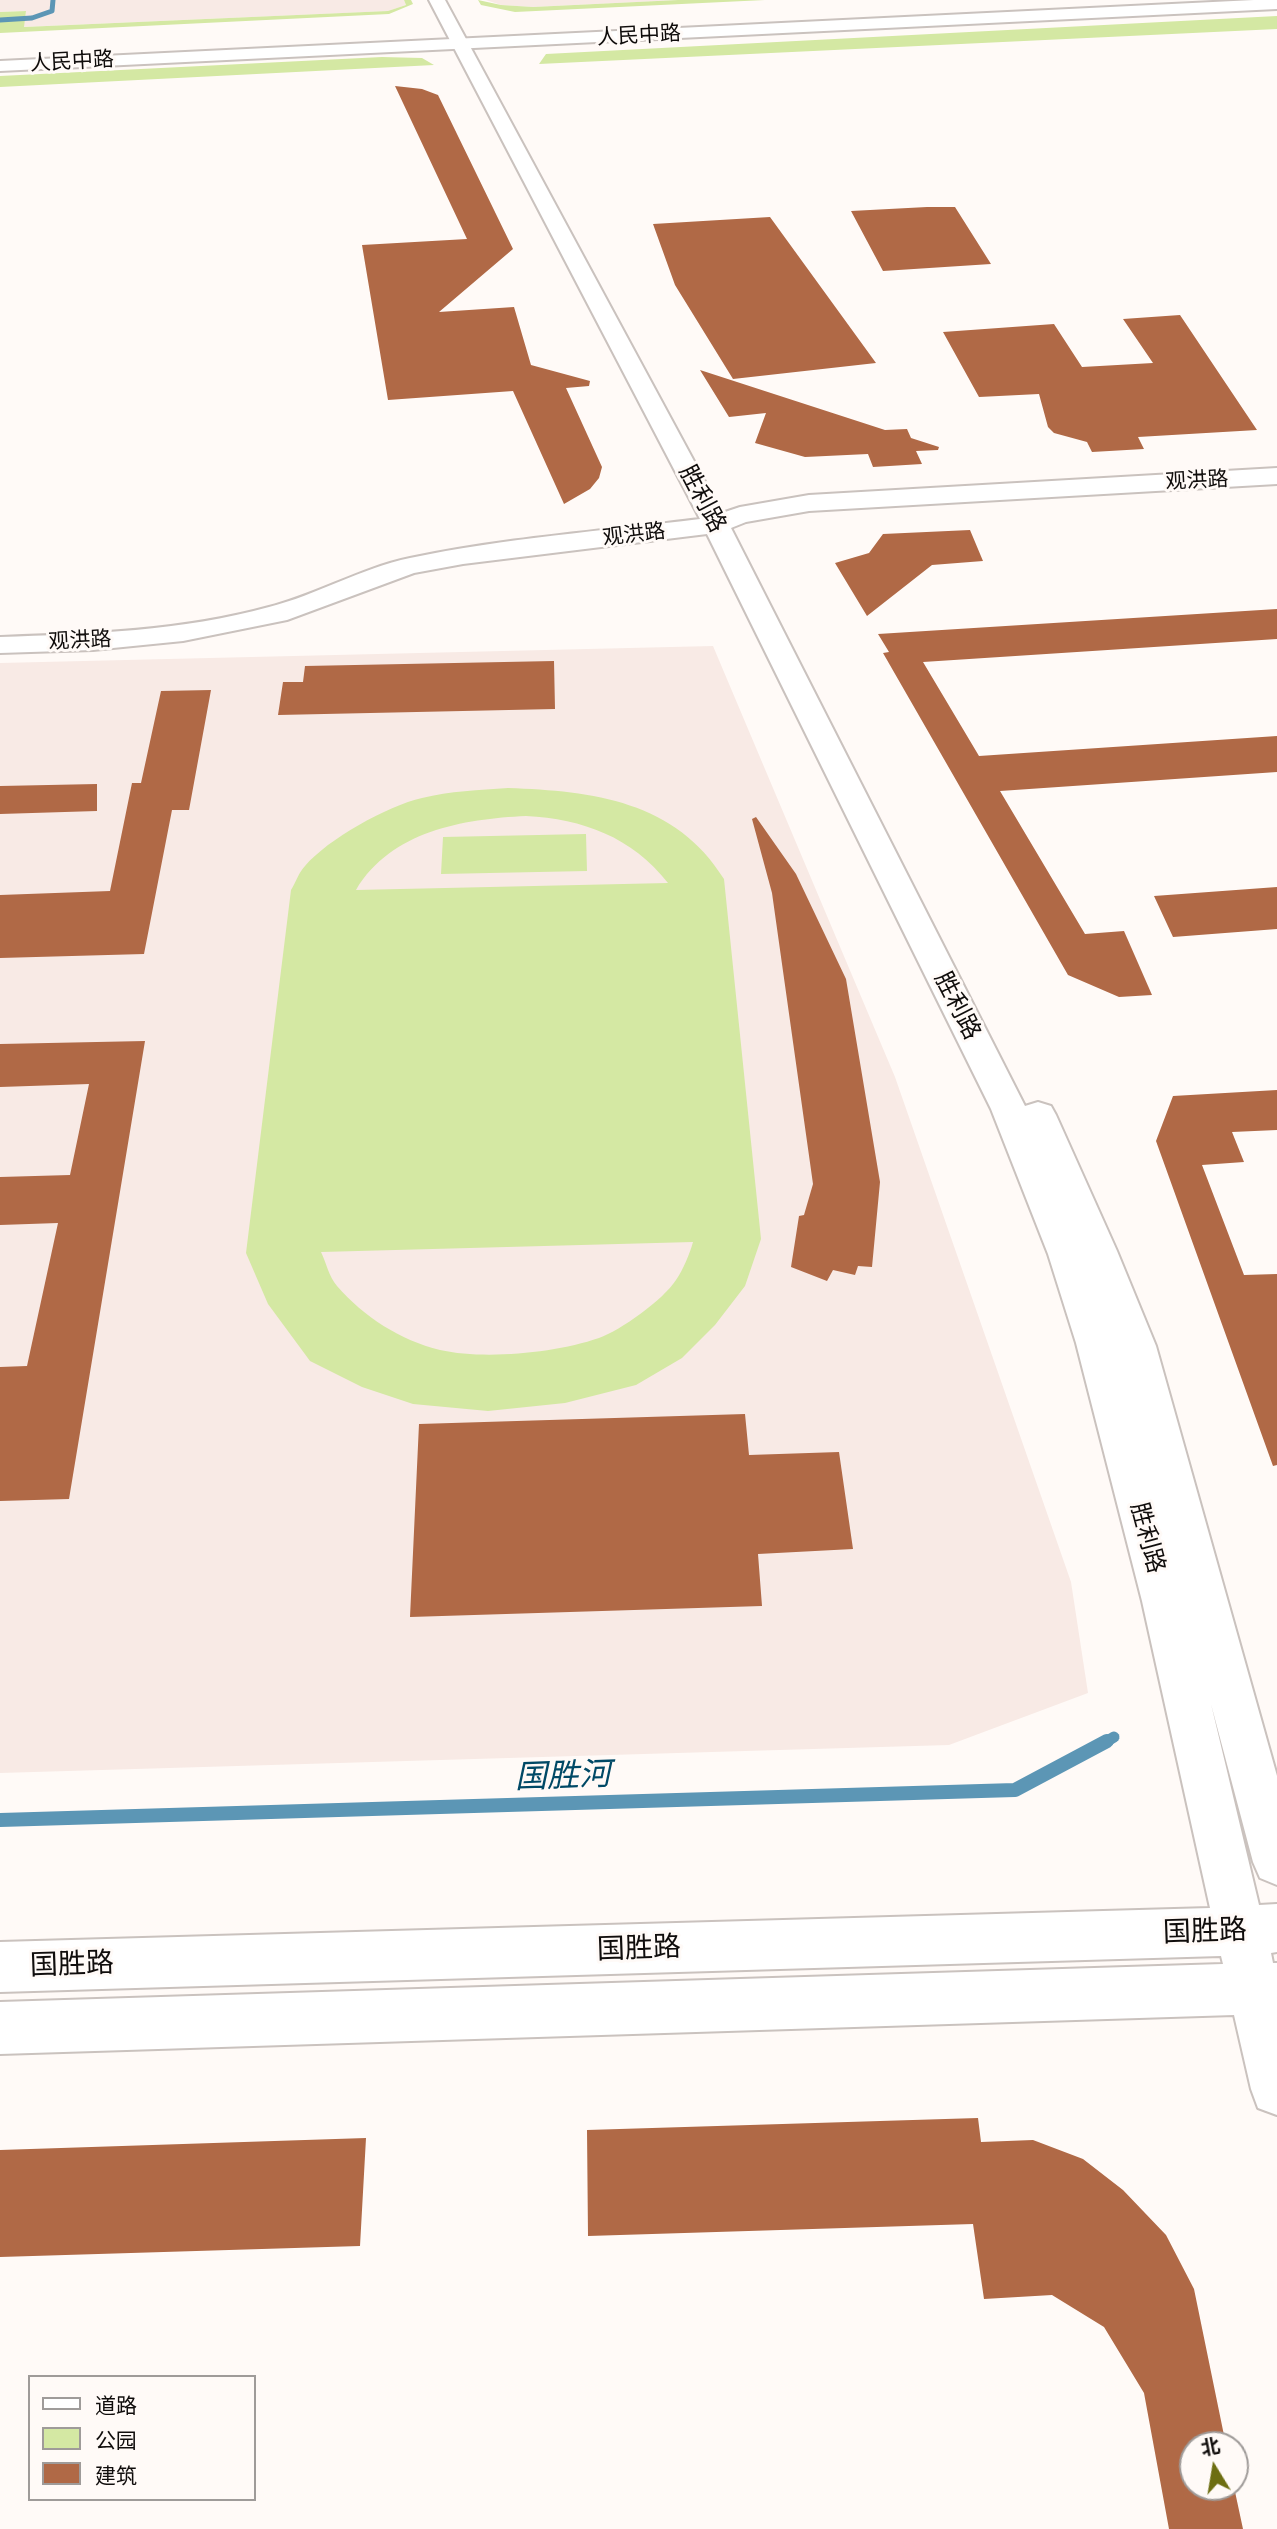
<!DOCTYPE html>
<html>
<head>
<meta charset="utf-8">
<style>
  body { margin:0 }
  #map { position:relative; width:1277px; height:2529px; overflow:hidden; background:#fffaf7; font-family:Karla,"Noto Sans SC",sans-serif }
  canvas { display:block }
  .legend { position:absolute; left:28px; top:2375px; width:228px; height:126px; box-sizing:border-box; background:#fffaf7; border:2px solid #9f9b99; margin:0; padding:9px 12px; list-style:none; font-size:21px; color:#100d0c }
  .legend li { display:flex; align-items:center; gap:14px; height:35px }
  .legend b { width:35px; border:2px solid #9f9b99 }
  .north { position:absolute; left:1179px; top:2431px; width:70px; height:70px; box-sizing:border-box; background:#fffaf7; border:2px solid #9f9b99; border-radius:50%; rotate:349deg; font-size:19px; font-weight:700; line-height:28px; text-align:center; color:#100d0c }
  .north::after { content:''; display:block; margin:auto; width:24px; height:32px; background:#6d6e12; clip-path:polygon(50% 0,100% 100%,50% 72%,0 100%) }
</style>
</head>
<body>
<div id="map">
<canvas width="1277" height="2529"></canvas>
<ul class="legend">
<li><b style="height:9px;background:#fff"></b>道路</li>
<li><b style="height:19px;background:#d4e8a3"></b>公园</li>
<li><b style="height:19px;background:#b06946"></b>建筑</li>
</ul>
<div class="north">北</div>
</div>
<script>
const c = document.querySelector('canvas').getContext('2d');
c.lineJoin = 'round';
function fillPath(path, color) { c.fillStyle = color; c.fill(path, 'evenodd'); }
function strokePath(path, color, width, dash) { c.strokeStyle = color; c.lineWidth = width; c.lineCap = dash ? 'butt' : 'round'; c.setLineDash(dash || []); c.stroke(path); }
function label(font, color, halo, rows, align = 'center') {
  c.font = font + ' Karla,"Noto Sans SC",sans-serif'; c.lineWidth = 6; c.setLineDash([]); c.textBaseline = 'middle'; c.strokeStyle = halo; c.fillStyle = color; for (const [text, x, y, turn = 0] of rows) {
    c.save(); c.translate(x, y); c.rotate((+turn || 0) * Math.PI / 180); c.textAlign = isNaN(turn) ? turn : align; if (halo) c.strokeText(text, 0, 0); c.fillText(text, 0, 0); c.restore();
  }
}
const built = new Path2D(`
  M0,0h404l2,5 -17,6 -366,16 3,-16 -26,1z
  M486,0h192l-145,7 -32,-2z
  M713,646l182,431 176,505 17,111 -139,52 -949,28v-1110z`);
const green = new Path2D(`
  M404,0h7l2,4 -24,10 -389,19v-21l26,-1 -2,16 364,-16 18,-6z
  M478,0l23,5 32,2 145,-7h87l-250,12 -34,-7z
  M1277,16v13l-738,35 7,-10z
  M382,57l40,1 12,7 -434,22v-11z
  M508,788c85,3 168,13 216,91l37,360 -16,47 -30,39 -33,33 -46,27 -71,18 -77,8 -75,-7 -51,-17 -52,-26 -42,-57 -22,-51 45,-363c5,-8 8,-18 14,-24 23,-27 82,-60 117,-68 28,-7 57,-8 86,-10zM526,816c57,3 106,21 142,67l-312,7c35,-59 107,-71 170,-74zM693,1242c-3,11 -10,28 -17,38 -13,20 -55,50 -77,58 -44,15 -114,22 -159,12 -40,-10 -76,-33 -103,-64 -8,-9 -11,-24 -16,-34z
  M586,834l1,37 -146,3 2,-37z`);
const streamFar2 = new Path2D(`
  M0,20l32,-2 20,-7 1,-11`);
const streamFar1 = new Path2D(`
  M1104,1743l10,-6`);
const stream = new Path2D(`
  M0,1820l1015,-30 92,-49`);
const building = new Path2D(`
  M395,86l27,3 16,6 75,154 -74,63 75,-5 17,58 59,16 -1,5 -23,2 36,79 -3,11 -9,11 -26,15 -51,-113 -125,9 -26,-155 105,-6z
  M927,207h28l36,57 -108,7 -32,-60z
  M770,217l106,146 -143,16 -58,-94 -22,-61z
  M1180,315l77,115 -119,7 6,12 -52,3 -5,-10 -33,-9 -6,-6 -9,-33 -60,3 -36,-65 111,-8 28,43 71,-4 -30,-44z
  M700,370l185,60 22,-1 4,9 28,9 -1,3 -22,1 6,13 -49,3 -5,-13 -63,3 -50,-14 11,-30 -37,4z
  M970,530l13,31 -51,4 -65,51 -32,-53 34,-10 14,-19z
  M1277,609v30l-354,23 56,94 298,-20v36l-277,19 85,143 39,-3 28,64 -33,2 -51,-22 -185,-322 6,-1 -11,-18z
  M554,661l1,48 -277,6 5,-33h20l2,-16z
  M211,690l-22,120h-17l-28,144 -144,4v-63l110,-4 22,-108h9l20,-92z
  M97,784v27l-97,3v-28z
  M756,817l40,57 50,105 34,203 -8,85 -14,-1 -3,9 -22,-5 -6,11 -36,-14 8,-51 5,-1 9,-31 -41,-291 -20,-74z
  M1277,887v42l-104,8 -19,-41z
  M145,1041l-76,458 -69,2v-134l27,-1 31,-143 -58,2v-48l70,-2 19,-91 -89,3v-43z
  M1277,1090v40l-45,2 12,30 -42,3 42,110 33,-1v191l-4,1 -117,-325 17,-45z
  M745,1414l4,41 90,-3 14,97 -95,5 4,52 -352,11 9,-193z
  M978,2118l3,24 52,-2 50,19 40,31 43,45 28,54 32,156h-33v42h41l9,42h-74l-25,-136 -40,-66 -52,-32 -68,4 -11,-75 -385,12 -1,-106z
  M366,2138l-6,108 -360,11v-107z`);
const minor = new Path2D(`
  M429,0h16l277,513 18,-6 69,-12 468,-27v16l-468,27 -63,11 -15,6 294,578 13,-4 13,4 5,9 61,136 39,95 121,430v109l-17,-7 -7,-16 -42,-158 48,201 18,-1v48l-6,1 2,10h4v152l-19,-7 -7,-19 -17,-74 -1234,39v-52l1223,-38 -2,-8 -1221,36v-50l1210,-34 -68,-307 -66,-258 -28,-89 -57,-145 -284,-575 -244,30 -49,9 -127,47 -104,21 -90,9 -93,3v-16c90,-3 182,-6 269,-30 48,-12 92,-39 141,-49 95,-20 193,-27 290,-39z`);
const major = new Path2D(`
  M1254,0h23v9l-1277,62v-10z`);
const farStreetnames = [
  ["人民中路",639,36,-3],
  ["人民中路",72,62,-3],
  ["观洪路",1197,481,-3],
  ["观洪路",634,535,-7],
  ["观洪路",80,641,-3]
];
const streetNames = [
  ["胜利路",702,499,62],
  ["胜利路",957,1006,63],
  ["胜利路",1147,1538,75]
];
const nearStreetnames = [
  ["国胜路",1205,1932,-2],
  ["国胜路",639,1949,-2],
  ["国胜路",72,1965,-2]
];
const nearWaternames = [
  ["国胜河",563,1777,-2]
];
fillPath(built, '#f8eae5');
fillPath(green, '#d4e8a3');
strokePath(streamFar2, '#5c96b5', 5);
strokePath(streamFar1, '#5c96b5', 11);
strokePath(stream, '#5c96b5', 14);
fillPath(building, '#b06946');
strokePath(minor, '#cac2be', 4);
strokePath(major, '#cac2be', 4);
fillPath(minor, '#fff');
fillPath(major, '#fff');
label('21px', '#100d0c', '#fffaf7', farStreetnames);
label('24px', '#100d0c', '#fffaf7', streetNames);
label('28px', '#100d0c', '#fffaf7', nearStreetnames);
label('italic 32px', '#004966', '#fffaf7', nearWaternames);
</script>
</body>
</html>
